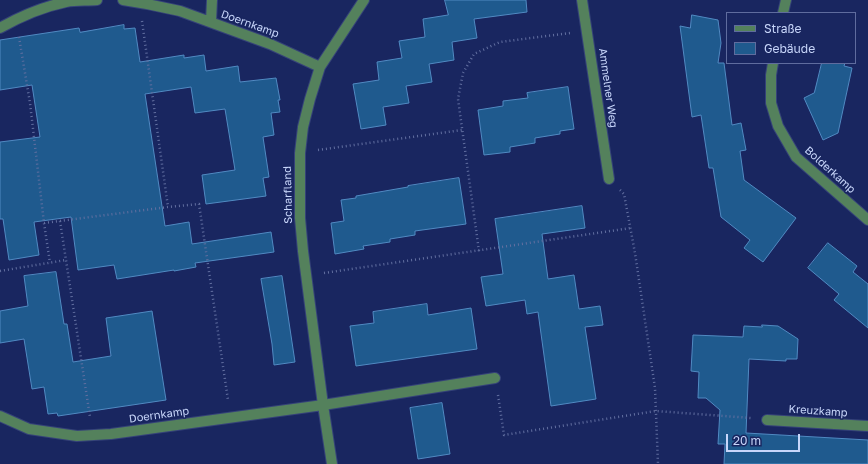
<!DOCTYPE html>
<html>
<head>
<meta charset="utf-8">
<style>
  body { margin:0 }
  #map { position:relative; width:868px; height:464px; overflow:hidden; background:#192660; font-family:"Golos Text",sans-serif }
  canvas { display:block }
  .legend { position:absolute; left:726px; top:12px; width:130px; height:52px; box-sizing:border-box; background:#192660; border:1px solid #5f6c9e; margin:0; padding:5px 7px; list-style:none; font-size:12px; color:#c8d6fa }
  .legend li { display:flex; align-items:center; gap:8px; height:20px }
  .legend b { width:20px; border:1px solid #5f6c9e }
  .scale { position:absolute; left:726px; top:434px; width:74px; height:18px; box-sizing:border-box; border:2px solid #c8d6fa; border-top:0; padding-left:5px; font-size:12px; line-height:14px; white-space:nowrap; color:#c8d6fa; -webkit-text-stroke:3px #192660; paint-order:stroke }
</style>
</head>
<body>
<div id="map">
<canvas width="868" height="464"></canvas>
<ul class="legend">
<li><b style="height:5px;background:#54815c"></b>Straße</li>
<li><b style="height:11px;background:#1f5a8e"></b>Gebäude</li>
</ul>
<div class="scale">20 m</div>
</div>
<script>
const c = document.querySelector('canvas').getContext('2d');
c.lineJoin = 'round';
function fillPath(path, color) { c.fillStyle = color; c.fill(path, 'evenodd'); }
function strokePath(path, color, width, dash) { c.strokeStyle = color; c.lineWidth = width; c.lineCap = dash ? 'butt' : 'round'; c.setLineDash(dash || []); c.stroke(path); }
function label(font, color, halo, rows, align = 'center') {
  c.font = font + ' "Golos Text",sans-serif'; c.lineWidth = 3; c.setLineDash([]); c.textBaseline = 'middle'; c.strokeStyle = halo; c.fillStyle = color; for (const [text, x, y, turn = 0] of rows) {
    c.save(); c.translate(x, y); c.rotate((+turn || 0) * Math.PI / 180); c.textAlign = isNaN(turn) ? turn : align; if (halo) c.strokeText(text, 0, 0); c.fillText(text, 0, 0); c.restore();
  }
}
const building = new Path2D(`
  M445,0h81l1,12 -53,7 3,19 -25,4 2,18 -25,4 3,18 -26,4 3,17 -26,4 3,18 -25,4 -8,-45 26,-4 -2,-18 25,-4 -3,-17 26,-4 -2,-18 25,-4z
  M692,15l26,5 3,23 -3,20h6l8,62 9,-2 5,27 -6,1 4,29 52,38 -33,44 -19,-14 6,-8 -29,-23 -8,-49h-4l-8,-53 -9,2 -12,-91 10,2z
  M124,25v4l11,-1 5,34 44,-7v3l20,-3 2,16 32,-5 2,16 36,-4 4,22h-2l2,12 -9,1 3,22 -11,2 6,40 -6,1 3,18 -60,8 -4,-29 33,-5 -10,-61 -30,4 -4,-26 -46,7 20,132 24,-4 3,22 79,-12 3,20 -79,11 1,4 -22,4v-1l-57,9 -3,-14 -36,5 -7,-53 -37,5 5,33 -30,5 -6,-41h-3v-77l40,-5 -8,-52 -32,5v-50l79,-12 1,4z
  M822,63h23l-1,3 8,2 -14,65 -15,7 -19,-42 10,-5z
  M568,87l6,42 -14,2v3l-25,4v5l-25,4v5l-26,3 -6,-45 25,-4v-5l25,-3 -1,-5z
  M459,178l7,46 -51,7v4l-25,4v3l-27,4 1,3 -29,5 -4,-31 13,-2 -3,-21 15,-2v-2l52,-9v-1z
  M582,206l3,22 -43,6 6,45 26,-4 5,34 21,-3 3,19 -18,2 11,72 -45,7 -13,-94 -11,2 -2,-14 -39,6 -5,-29 22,-3 -8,-55z
  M828,243l29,23 -4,6 15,12v44l-34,-28 5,-6 -31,-26z
  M56,272l8,52h3l6,38 38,-6 -5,-38 46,-7 14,89 -108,16 -1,-3 -9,1 -4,-27 -12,2 -8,-50 -24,4v-32l28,-5 -4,-30z
  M282,276l13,86 -21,3 -2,-21 -11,-65z
  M427,304l1,11 43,-7 6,41 -121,17 -6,-40 24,-3 -1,-11z
  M762,325l16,1 20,13 -1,20h-11v2l-37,-2 -3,74 122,7v24h-144l1,-20h-7l2,-34 -14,-12h-8l1,-26 -8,-1 2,-36 50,2 1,-11 18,1z
  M442,403l8,51 -32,5 -8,-51z`);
const path = new Path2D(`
  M142,21l26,186
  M19,37l11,66 14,120 6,40
  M318,150l144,-20
  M620,190l4,4 11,59 20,135 3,76
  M60,221l30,196
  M44,223l124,-16 31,-3 29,196
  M479,251l-21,-152 5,-26 11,-19 26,-12 70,-9
  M0,271l66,-11
  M324,273l307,-45
  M498,395l6,40 152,-24 95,7`);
const minor = new Path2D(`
  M123,0l24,4 33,7 90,33 50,23
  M582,0l27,179
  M783,13l3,-13
  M211,22l1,-22
  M0,28c21,-12 42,-21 66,-26 10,-2 21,-1 31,-2
  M773,63l-2,12v28l7,23 18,31 72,63
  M0,416l29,13 48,7 34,-2 212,-29 172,-27
  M767,420l101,6
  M332,464l-9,-59 -20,-154 -3,-33v-65l3,-26 7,-28 10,-32 44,-67`);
const streetNames = [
  ["Doernkamp",250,24,20],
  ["Ammelner Weg",608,88,82],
  ["Bolderkamp",830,170,42],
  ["Scharfland",288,195,-91],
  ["Kreuzkamp",818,411,4],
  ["Doernkamp",159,415,-8]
];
fillPath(building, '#1f5a8e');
strokePath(building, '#518ac2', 1);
strokePath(minor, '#354279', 12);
strokePath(path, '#626fa0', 2.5, [1, 3]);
strokePath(minor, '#54815c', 10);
label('11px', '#c8d6fa', '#192660', streetNames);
</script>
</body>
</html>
